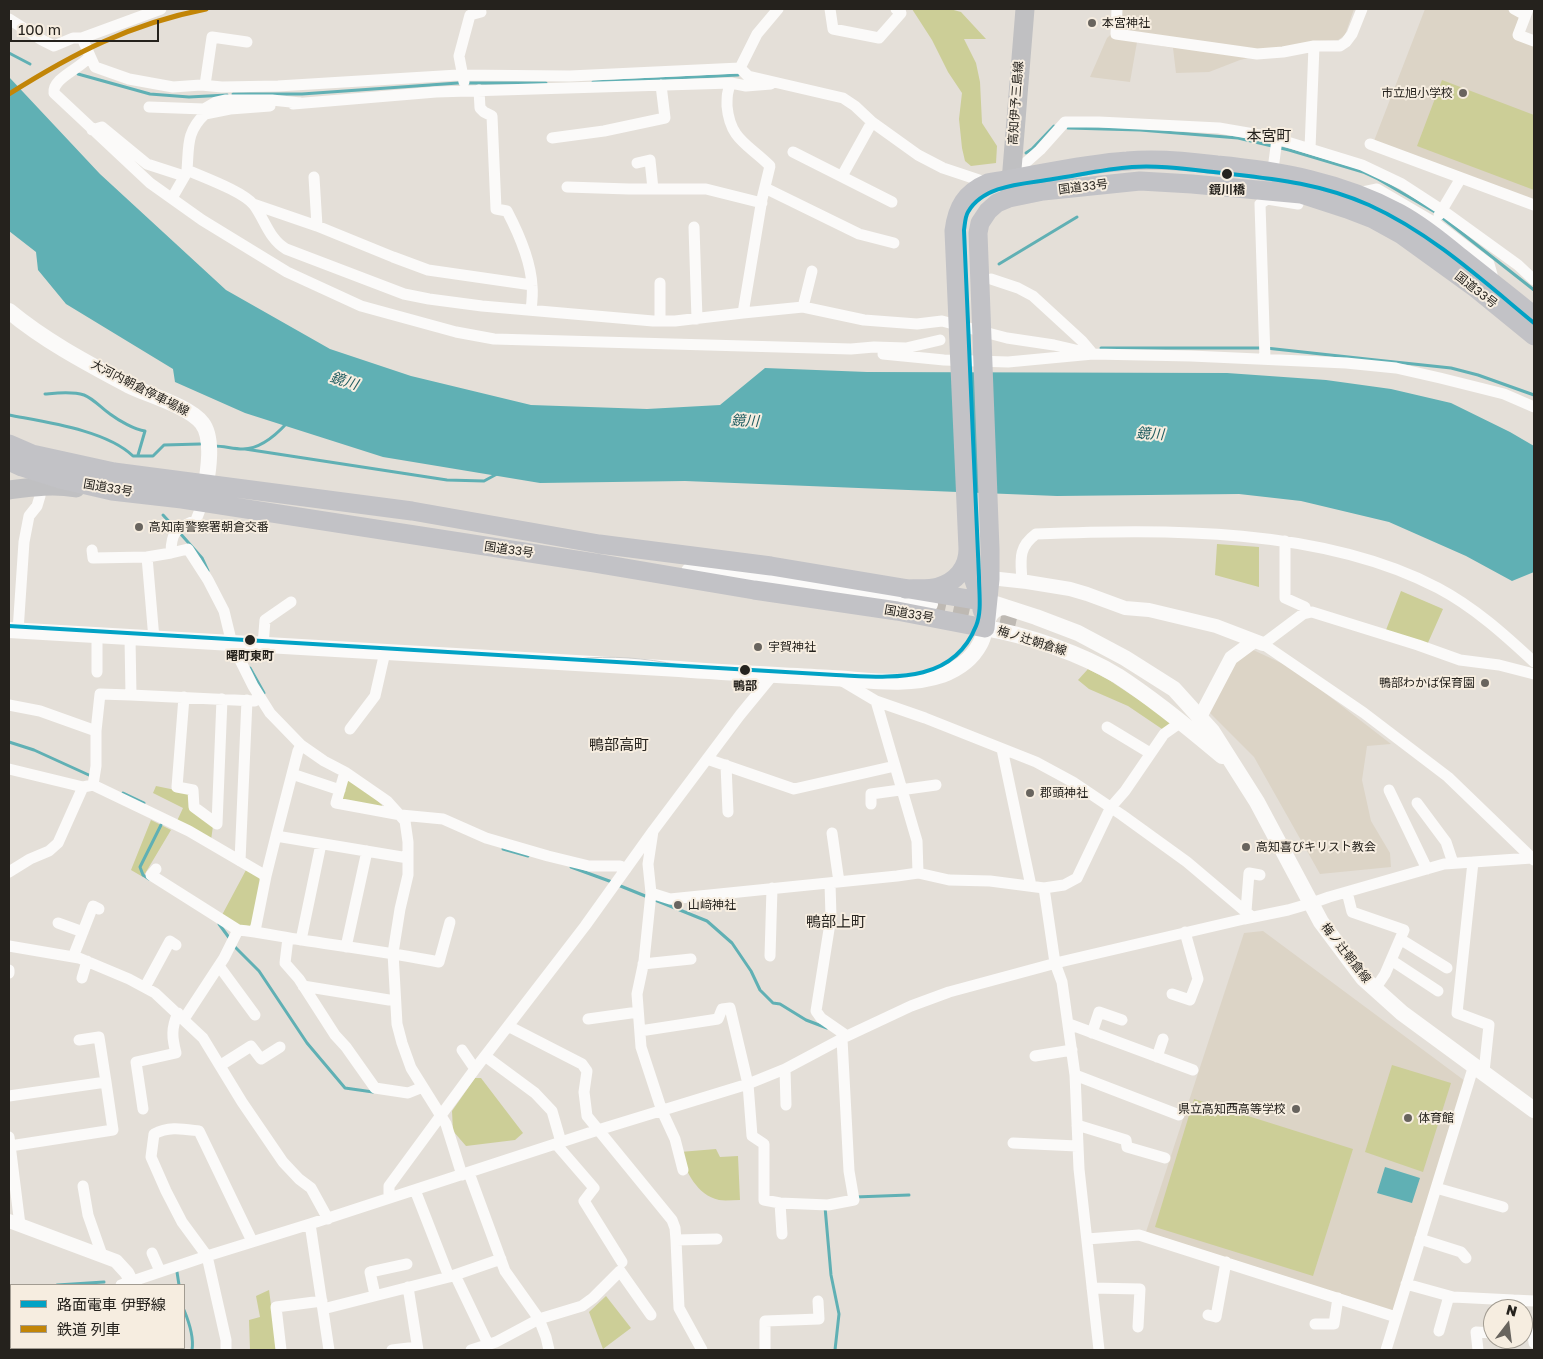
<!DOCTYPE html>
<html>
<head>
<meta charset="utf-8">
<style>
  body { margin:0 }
  #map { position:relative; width:1543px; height:1359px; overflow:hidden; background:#e4dfd8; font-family:"Golos Text","Noto Sans JP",sans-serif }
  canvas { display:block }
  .frame { position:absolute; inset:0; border:10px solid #25221d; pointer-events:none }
  .legend { position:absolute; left:10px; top:1284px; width:175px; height:65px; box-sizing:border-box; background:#f6ede0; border:1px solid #a29c92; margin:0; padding:6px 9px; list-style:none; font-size:15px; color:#25221d }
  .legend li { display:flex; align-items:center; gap:10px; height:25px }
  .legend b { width:25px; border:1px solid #a29c92 }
  .north { position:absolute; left:1483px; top:1299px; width:50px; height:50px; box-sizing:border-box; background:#f6ede0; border:1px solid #a29c92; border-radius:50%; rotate:15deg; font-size:14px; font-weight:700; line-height:20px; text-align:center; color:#25221d }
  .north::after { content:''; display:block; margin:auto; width:18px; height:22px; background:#68645e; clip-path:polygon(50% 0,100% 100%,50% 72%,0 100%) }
  .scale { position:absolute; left:10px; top:20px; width:149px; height:22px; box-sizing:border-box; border:2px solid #25221d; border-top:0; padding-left:6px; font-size:15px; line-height:18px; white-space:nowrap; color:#25221d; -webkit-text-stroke:4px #f6ede0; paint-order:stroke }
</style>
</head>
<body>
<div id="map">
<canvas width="1543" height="1359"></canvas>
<div class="frame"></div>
<ul class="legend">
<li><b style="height:6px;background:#02a2c5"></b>路面電車 伊野線</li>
<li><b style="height:6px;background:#c28507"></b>鉄道 列車</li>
</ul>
<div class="north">N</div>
<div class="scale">100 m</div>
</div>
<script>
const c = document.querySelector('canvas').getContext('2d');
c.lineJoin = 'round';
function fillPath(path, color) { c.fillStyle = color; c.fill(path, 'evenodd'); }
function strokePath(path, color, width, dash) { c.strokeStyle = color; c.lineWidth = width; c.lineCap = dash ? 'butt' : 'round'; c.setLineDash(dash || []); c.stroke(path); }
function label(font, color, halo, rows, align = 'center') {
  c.font = font + ' "Golos Text","Noto Sans JP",sans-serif'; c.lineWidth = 4; c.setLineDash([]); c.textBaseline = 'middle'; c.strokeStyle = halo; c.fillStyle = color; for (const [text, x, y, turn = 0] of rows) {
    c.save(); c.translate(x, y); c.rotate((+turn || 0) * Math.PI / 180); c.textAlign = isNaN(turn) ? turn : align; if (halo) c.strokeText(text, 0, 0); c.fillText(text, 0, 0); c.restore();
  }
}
const built = new Path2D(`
  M1122,9h232l-9,26 -7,5 -20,1 -78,19 -31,12 -33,1 -3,-25 -36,-6 -7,40 -40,-5 17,-39 15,-14z
  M1425,9h82l12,7 -6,21 21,9v154l-160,-59z
  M1251,649l43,20 97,75 -24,2 -5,34 9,41 19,32 1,14 -71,7 -66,-117 -48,-48 28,-49z
  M1263,931l202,150 -72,230 -247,-79 98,-299z`);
const green = new Path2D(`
  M912,9h38l11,3 25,27h-22l12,24 4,19 2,41 15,23 -1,17 -25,3 -6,-5 -3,-13 -3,-29 3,-26 -14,-21 -16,-32z
  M1442,80l92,35v75l-117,-44z
  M1217,544l42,3v40l-44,-12z
  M1401,591l42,18 -16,36 -41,-15z
  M1088,669l21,11 66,44 -10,7 -37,-25 -39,-17 -11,-9z
  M345,777l18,11 19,17 -1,3 -42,-8z
  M156,786l34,7 23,33 -2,14 -34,-19 6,-13 -30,-15z
  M151,820l20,10 -28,47 -12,-7z
  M246,870l12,5 3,8 -9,40 -3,4 -15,-3 -12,-9z
  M1392,1065l59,18 -28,89 -58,-20z
  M475,1078h6l42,55 -8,7 -49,6 -13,-15 -1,-20z
  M1194,1099l159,50 -40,127 -158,-49z
  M716,1149l4,8 18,-1 2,44c-7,0 -15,1 -21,0 -22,-5 -33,-28 -39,-48z
  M269,1290l8,60h-27l-1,-30 11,-3 -4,-21z
  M606,1296l25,32 -28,21 -14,-37z`);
const water = new Path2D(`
  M9,77l91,97 126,116 104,59 81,27 120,29 116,4 73,-4 45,-37 102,4 360,1 99,7 65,9 60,14 59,29 24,14v126l-22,9 -46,-25 -77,-34 -88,-21 -62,-7 -182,2 -372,-15 -145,2 -157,-26 -138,-44 -70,-31 -2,-13 -107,-65 -28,-34 -2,-18 -27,-21z
  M1385,1167l35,11 -8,25 -35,-10z`);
const stream = new Path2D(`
  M9,53l21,11
  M78,74l72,20 39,3 38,-2
  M593,82l145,-7
  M233,94h69l156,-11h88
  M1068,128l72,2 98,8 51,12 74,22 15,7 57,33 99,78
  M1026,153l6,-4 22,-23
  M999,264l78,-47
  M1101,348h165l110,12 75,8 27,7 56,20
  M45,394c12,-1 27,-3 39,1 10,4 17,13 26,19 8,6 25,16 35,17l-7,24
  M9,415c36,7 97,15 124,41h20l11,-11 36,-1
  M214,446c10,0 19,3 29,3 17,0 33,-14 44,-26
  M245,449l202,31 37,1 13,-7
  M163,515l12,13
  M179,532l23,26 6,13
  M250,668l14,25
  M9,742l25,8 57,26
  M123,793l21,10
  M503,849l25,7
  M571,867l41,15
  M149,879l-6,-4 -3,-8 21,-42
  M618,885l89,36 25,22 19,28 9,19 13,13 7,1 26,16 21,8
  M219,924l11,15
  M233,945l26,26 48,72 38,45 28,4
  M855,1197l54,-2
  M825,1207l6,68 8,39 -4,36
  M177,1272l2,13
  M57,1285l47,-3
  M9,1289h2
  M184,1310c5,12 10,28 8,40`);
const secondaryTunnel = new Path2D(`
  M930,604l92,20`);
const minor = new Path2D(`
  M830,9l3,20 46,9 22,-25 -5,-4
  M1117,9l-1,25 141,20 26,-2 31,-6h26l6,-4 6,-8 10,-25
  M1514,9l11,6
  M1528,9l-10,26 16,6
  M9,19l33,21 12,6 19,-8h9l8,18c-8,12 -38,22 -36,37l96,90 52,37 85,52 74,34 95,26 38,7 357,10 23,-2 32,1 34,-8
  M82,38l79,-29
  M90,56l5,11 34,12 44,8 28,-2 21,2 56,-1 180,-11 112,1 170,-8 8,8 95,22 12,8 17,16 46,33 25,13 45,15
  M740,68l17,-34 21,-25
  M464,82l-5,-26 11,-41 11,-3
  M205,85l7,-48 35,5
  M479,90l1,18 4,4 8,4 4,93 11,2c11,21 24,51 25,75 1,8 0,16 -1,24
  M300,103l-28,-3h-47l-9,2 -12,7 1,5c-19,18 -16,32 -18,56 18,8 55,21 67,35 11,15 15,34 32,44l118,45 25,5 53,7 171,15h22l68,-8 19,-114 8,-33c-22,-22 -40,-26 -43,-60 0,-9 0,-15 4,-23
  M293,104l143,-12 295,-9 15,3 25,-2
  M149,107l55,2
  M205,114l25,-5 40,-3
  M92,130l10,-3 45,37 37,12
  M552,138l52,-7 61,-13 -4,-33
  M1370,144l164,61
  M1310,149l4,-103
  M793,152l99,50
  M637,163l13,-3 3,29
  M842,176l30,-54
  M314,177l3,49
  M1021,177l1,-11 18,-16 25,-28h34l120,6 52,9 91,28 40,19 40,26 76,55 16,15
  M1272,177l5,-38
  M567,187l62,2h77l56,14
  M765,188l94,46 35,9
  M1358,193l19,-4 58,34 54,41 6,21
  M172,198l15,-26
  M253,204l64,22 76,31 35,13 104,15
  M1439,215l22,-37
  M694,227l3,92
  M660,283v38
  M803,307l61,13 53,4 25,-3 65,17 47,7 39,9 -11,-13 -49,-45 -15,-8 -27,-9
  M743,313l60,-6 9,-36
  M883,354l61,6 64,2 85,-8 98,2 155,7 50,5 44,10 64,16 30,13
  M1265,359l-5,-155 7,-5 31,5 3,-10
  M1285,541v57l20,9 1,6
  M92,550l1,8 54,-1
  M171,553l17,-4 20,31 16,31 8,33 21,42 17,27 31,32 23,16 21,11 42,29 18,20 3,21v33l-8,34 -7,44 4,71 5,19 9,25 35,56 16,51
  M1022,582c-1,-21 -5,-34 14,-48 129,-5 286,-7 402,54 36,19 67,47 96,74
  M18,631l6,-89 5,-26 8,-10 3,-10 1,-10
  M97,636v36
  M154,639l-7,-82 24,-4c0,-21 5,-25 25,-33l7,-18
  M263,645l2,-25 26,-18
  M1534,674l-35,-9 -39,-5 -42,-15 -106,-33 -9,2 -40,30 101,69 84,64 86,83
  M839,679l37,22 49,17 111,44 37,20 49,33 65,47 65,55
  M131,695l124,6
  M184,697l-7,90 16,3 1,17 23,17 5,-125
  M876,701l41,140 1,32
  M9,705l31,6 56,20v35l-3,19
  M1107,727l43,26
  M350,729l25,-33 10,-44
  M96,731l4,-37 31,1 -1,-57
  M1002,749l29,137
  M707,759l87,30 101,-23
  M726,765l2,47
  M9,769l74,18
  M345,772l-9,31 65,12 42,4 43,19 62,18 41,10h31l6,3
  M292,774l48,16
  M1389,790l38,79
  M1417,803l29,39 7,21
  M871,804v-10l65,-9
  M653,831l-5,33 3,29 19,6 227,-23 21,-3 31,7 41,1 54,7 11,75 7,19 13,93 4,94 20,181
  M832,833l7,49
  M276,836l22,-85 3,-6
  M240,861l7,-161
  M1473,862l-16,151 32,12 -5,47
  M156,869l-5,6 87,55c22,2 43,7 64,10 46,7 92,13 137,22l11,-40
  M9,872l21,-13 19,-8 9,-8 25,-56 10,-2 96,46 77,45 -11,55
  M266,876l10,-40 132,22
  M830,883l1,34 -15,94 5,7 26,18
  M1044,888l20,-3 13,-7 34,-71 14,-16 39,-57 17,-12
  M1347,892l5,20 52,18 -19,44 -10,15
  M651,893l-7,68 -7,33 4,53 21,64 13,28 8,31
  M1246,911l3,-38 11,2
  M58,923l25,9
  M288,938l-3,25 14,16 36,56 11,12 29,41 33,5 15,-6
  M1400,939l47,29
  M301,940l20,-96
  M9,946l70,12 50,21 26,14 48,45 39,64 41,60 16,17 12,9 17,31
  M346,947l21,-96
  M770,956l2,-68
  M73,957l20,-51 6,3
  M1391,960l47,31
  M643,964l48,-5
  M219,966l36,49
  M9,970v3
  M82,978l5,-17
  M303,986l86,14h6
  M145,987l25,-46 6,4
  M1172,994l18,6 8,-21 -13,-47
  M184,1019l40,-61 14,-28
  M588,1019l50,-7
  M1069,1024l124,46
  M508,1026l74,38 5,7 -3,21 3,24 85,104 3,8 1,12 3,68 23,42
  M640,1031l78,-12 4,-10 8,-1 18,76 4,52 12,8v56l16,3 48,2 26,-5 -5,-29 -7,-132
  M1092,1033l7,-21 23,8
  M462,1050l13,19
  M485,1056l50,37 17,18 9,31
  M1035,1056l37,-6
  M1157,1057l6,-18
  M221,1065l30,-19 10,13 19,-12
  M785,1069l1,36
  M1075,1075l104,40
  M9,1096l97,-14 -7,-45 -20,3
  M143,1109l-7,-47 40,-9c-4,-15 -5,-25 2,-40
  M1077,1125l49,15 1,7 38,11
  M9,1137l11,88
  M1013,1143l64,3
  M556,1144l38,44 -10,13 38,61
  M10,1146l103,-16 -7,-48
  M469,1173l36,98 34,48 7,18 3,13
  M83,1186l5,29 14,40
  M1436,1188l67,19
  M415,1190l34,87
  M389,1198v-12l86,-117 110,-143 68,-95 87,-116 32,-39
  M780,1203l2,31
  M310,1224l19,126
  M1087,1239l52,-4 257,82
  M1420,1239l41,13 5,6
  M676,1240l41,-1
  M152,1253l8,18
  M455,1275l33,69
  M1406,1284l47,13 60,3 1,9
  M121,1285l86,-29 103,-32 288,-94 150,-46 37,-15 62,-33 64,-30 38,-14 111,-30 184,-43 44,-9 24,-7 17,-6 115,-33 88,-6
  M408,1287l10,63
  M1092,1288l48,1 -2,38
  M375,1295l-5,-23 37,-8
  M1513,1300l21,1
  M323,1309l126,-32 52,-18
  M1208,1315l8,2 10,-55
  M1315,1324h19l4,-26
  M1439,1331l10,-35
  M1533,1334l1,9
  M9,1336l2,-1
  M55,1348l1,2
  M131,1348v2
  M226,1350v-10l-19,-84 -25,-34 -16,-31 -15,-34 3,-23c15,-8 29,-5 45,-3l53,110
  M281,1350l-5,-43 46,-6
  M392,1350l25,-3
  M471,1350l25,-8 43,-23 43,-13 11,-8 27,-27 31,44
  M765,1350v-29l54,-2 -1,-18
  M1386,1350l88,-285
  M1478,1350l-2,-18 17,1`);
const tertiary = new Path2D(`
  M981,577l46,5 43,7 17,5 38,14 24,2 67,16 47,18
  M1200,717l31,-59 23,-17
  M9,1221l107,40 11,12 4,8`);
const secondary = new Path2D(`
  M9,311c36,30 78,52 119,74 20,10 61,21 74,38 13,16 5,55 2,74
  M689,571l59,5 182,28
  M996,604l40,13 42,16 47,25 49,31 38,42 45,71 64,120 42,56 39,35 132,97
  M985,628c42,7 97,26 133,48 37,24 71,52 104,80
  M9,630l670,39c51,4 102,6 153,9 36,2 75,9 110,-3 16,-6 30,-16 38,-31 8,-14 4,-36 25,-37`);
const primary = new Path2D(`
  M1010,194l15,-185
  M9,490c23,-3 44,-6 67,-2`);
const trunk = new Path2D(`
  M9,444l23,10 82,18 298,39 187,33 172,22 216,36
  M9,461l13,6 38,12 52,12 70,8 413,64 159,27 143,21 88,17
  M967,560l14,41 1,9
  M905,589c10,-1 23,1 33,-2 18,-5 30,-19 30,-38l-14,-318c3,-24 11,-38 34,-48 45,-7 93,-19 139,-22 30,-3 60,0 90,4 63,6 125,17 182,48 22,12 42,28 61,44 25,20 50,39 74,59
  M985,628l5,-49v-30l-12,-316 2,-10 8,-12 9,-8 12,-5 34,-7 97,-10 52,3 109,10 46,15 26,10 29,16 72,52 60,49`);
const tram = new Path2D(`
  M577,659c34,-4 68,-1 102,6`);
const rail1 = new Path2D(`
  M9,94c65,-41 121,-70 197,-85`);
const tram1 = new Path2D(`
  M9,626l827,49c52,2 116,11 140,-49 6,-14 3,-33 3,-49l-15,-347c1,-6 1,-13 4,-18 16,-28 58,-28 85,-33 26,-4 52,-10 79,-12 30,-2 60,3 90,6 53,6 97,10 147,32 62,28 113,75 165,118`);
const markers = [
  [1092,23,5,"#68645e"],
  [1463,93,5,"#68645e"],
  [1227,174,6,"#25221d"],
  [139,527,5,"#68645e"],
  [250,640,6,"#25221d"],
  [758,647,5,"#68645e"],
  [745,670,6,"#25221d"],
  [1485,683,5,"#68645e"],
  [1030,793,5,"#68645e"],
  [1246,847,5,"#68645e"],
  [678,905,5,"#68645e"],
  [1296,1109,5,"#68645e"],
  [1408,1118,5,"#68645e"]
];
const poiNames = [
  ["本宮神社",1102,23],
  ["市立旭小学校",1453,93,"right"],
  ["高知南警察署朝倉交番",149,527],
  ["宇賀神社",768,647],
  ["鴨部わかば保育園",1475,683,"right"],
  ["郡頭神社",1040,793],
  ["高知喜びキリスト教会",1256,847],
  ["山﨑神社",688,905],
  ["県立高知西高等学校",1286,1109,"right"],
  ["体育館",1418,1118]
];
const streetNames = [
  ["高知伊予三島線",1016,103,-86],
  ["国道33号",1083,187,-7],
  ["国道33号",1476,290,38],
  ["大河内朝倉停車場線",140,388,27],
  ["国道33号",108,488,10],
  ["国道33号",509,550,8],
  ["国道33号",909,614,10],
  ["梅ノ辻朝倉線",1032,641,17],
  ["梅ノ辻朝倉線",1346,953,52]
];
const stopNames = [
  ["鏡川橋",1227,190],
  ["曙町東町",250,656],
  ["鴨部",745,686]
];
const waterNames = [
  ["鏡川",344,381,18],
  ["鏡川",745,421,2],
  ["鏡川",1150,434,3]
];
const quarterNames = [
  ["本宮町",1269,136],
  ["鴨部高町",619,745],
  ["鴨部上町",836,922]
];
fillPath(built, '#dcd4c6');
fillPath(green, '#ccce97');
fillPath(water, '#60b0b4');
strokePath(stream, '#60b0b4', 3);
strokePath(secondaryTunnel, '#beb9b3', 16, [16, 8]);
strokePath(minor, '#fbfaf9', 11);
strokePath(tertiary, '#fbfaf9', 14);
strokePath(secondary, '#fbfaf9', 16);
strokePath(primary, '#c0c0c2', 19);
strokePath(trunk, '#c2c2c6', 19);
strokePath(tram, '#d0cfcd', 1);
strokePath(rail1, '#c28507', 5);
strokePath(tram1, '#02a2c5', 4);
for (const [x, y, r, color] of markers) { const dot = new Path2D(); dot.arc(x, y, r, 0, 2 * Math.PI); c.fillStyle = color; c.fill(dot); strokePath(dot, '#f6ede0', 2); }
label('12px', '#25221d', '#f6ede0', poiNames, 'left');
label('12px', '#25221d', '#f6ede0', streetNames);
label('bold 12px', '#25221d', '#f6ede0', stopNames);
label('italic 14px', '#1e5b5f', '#f6ede0', waterNames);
label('15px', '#25221d', '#f6ede0', quarterNames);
</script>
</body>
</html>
